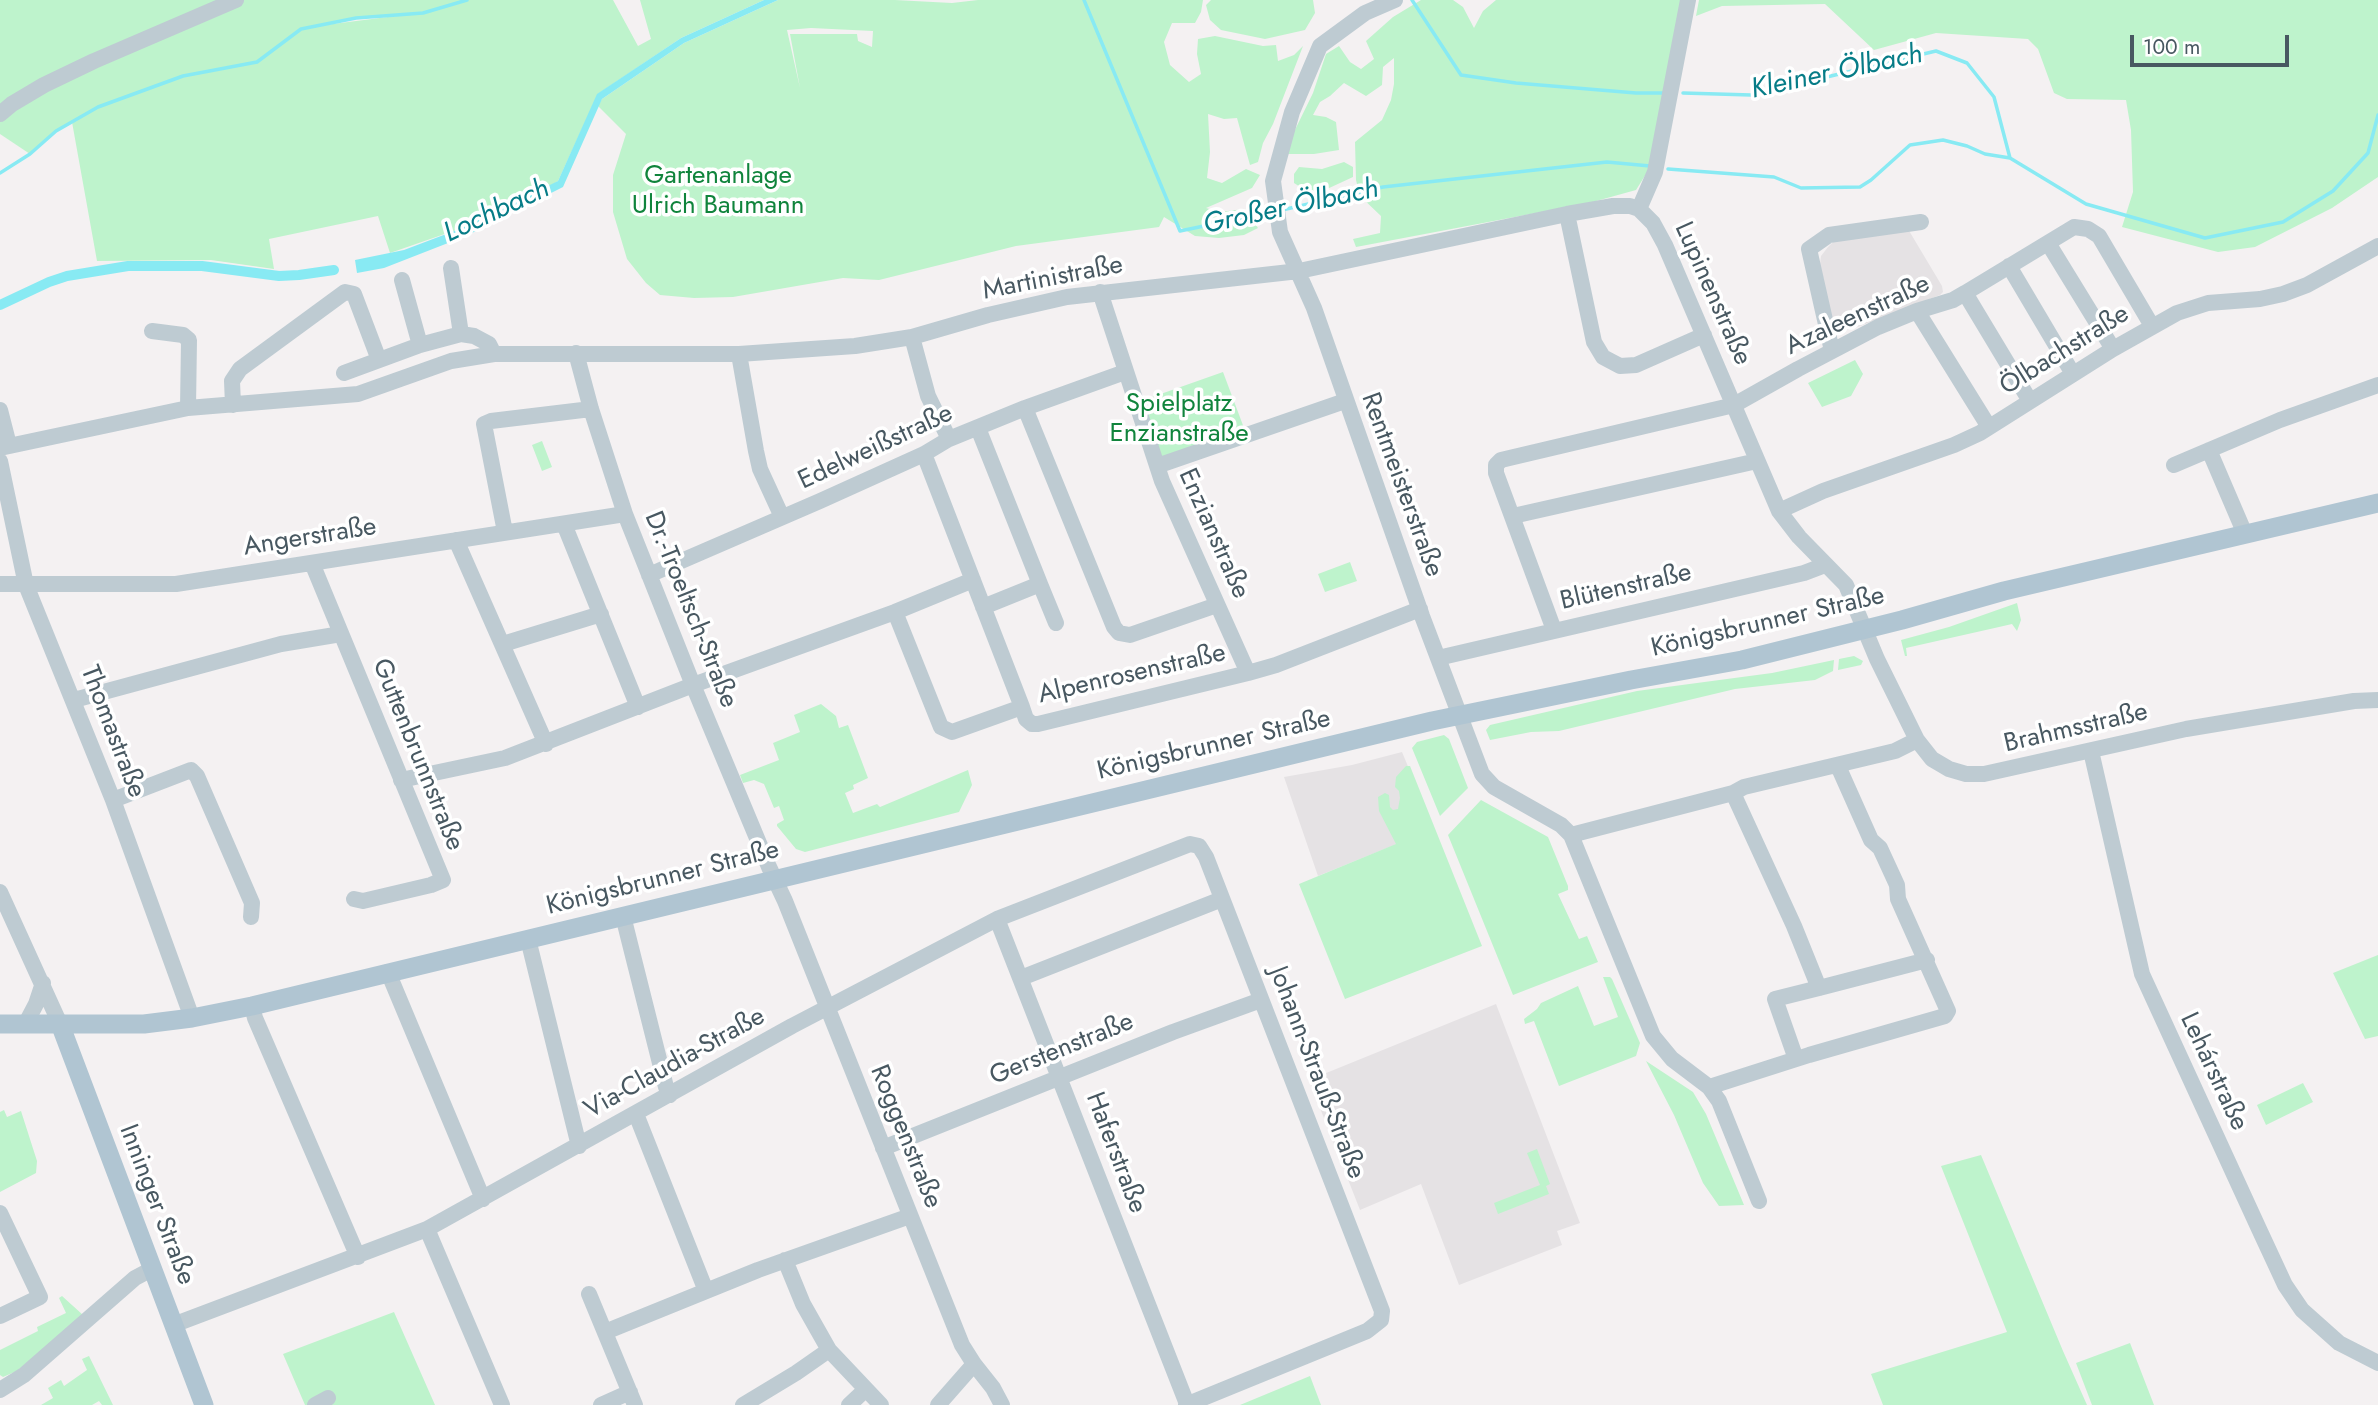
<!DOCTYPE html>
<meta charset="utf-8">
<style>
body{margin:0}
#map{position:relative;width:2378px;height:1405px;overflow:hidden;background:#f4f1f2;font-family:Jost,sans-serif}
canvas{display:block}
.scale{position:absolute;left:2130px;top:35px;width:159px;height:32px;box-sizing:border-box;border:4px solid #485861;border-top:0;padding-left:9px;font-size:21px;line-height:24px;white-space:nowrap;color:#485861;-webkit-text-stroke:5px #fff;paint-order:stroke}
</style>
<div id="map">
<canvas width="2378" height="1405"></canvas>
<div class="scale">100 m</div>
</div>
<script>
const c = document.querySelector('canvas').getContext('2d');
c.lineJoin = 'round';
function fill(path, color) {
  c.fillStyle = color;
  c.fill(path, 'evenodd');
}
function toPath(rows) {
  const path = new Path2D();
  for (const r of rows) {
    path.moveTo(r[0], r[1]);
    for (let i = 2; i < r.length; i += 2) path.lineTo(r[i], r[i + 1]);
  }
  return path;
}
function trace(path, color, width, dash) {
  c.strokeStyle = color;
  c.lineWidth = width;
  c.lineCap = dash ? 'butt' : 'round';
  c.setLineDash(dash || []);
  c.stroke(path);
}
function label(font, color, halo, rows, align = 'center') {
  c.font = font + ' Jost,sans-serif';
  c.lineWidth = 7;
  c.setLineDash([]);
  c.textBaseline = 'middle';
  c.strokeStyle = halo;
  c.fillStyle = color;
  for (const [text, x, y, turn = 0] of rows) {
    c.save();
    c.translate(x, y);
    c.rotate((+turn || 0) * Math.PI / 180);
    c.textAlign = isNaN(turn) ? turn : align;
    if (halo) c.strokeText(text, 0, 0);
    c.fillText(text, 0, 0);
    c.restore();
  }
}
const education = toPath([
 [1908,229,1942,286,1943,292,1940,295,1850,330,1834,328,1820,264,1821,256,1828,247,1834,241],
 [1402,752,1434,829,1318,876,1284,777,1352,765],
 [1496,1004,1580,1223,1557,1231,1562,1245,1459,1285,1421,1184,1360,1210,1309,1080]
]);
const green = toPath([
 [0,0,613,0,638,46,651,39,640,0,764,0,681,38,598,94,558,181,546,189,515,200,462,228,390,253,378,216,269,239,274,269,211,260,97,261,72,122,56,131,30,154,0,134],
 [404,15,403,15,317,26,356,18],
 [778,0,895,0,952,3,978,0,1203,0,1201,12,1195,23,1172,23,1164,42,1170,65,1189,82,1201,74,1197,54,1198,39,1215,36,1263,46,1276,45,1278,61,1294,55,1303,46,1273,124,1263,143,1258,162,1250,165,1237,118,1224,119,1208,114,1210,152,1207,178,1222,183,1246,169,1260,175,1252,188,1206,208,1220,212,1244,209,1258,228,1244,235,1219,238,1195,236,1164,217,1159,227,1016,246,879,280,843,278,733,297,694,298,660,295,646,283,627,259,613,212,613,175,626,134,598,106,602,99,684,43],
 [811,28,873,31,872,47,858,41,857,34,790,34,800,88,787,30],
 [1211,0,1313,0,1315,13,1305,30,1265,39,1221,30,1210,20,1206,5],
 [1421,0,1453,0,1463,7,1474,28,1483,11,1496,0,1685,0,1653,163,1636,190,1589,203,1356,247,1353,239,1380,233,1381,216,1360,196,1356,180,1355,142,1382,120,1391,100,1394,84,1394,58,1383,67,1382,85,1366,96,1344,83,1330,96,1320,102,1313,115,1326,117,1336,122,1339,150,1314,154,1288,154,1292,136,1313,93,1326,54,1339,46,1350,62,1361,69,1374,59,1366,41,1393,17],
 [1699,0,2378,0,2378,177,2332,208,2255,247,2218,252,2122,227,2133,192,2131,130,2126,100,2067,99,2054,93,2038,49,2028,39,1936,33,1874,50,1825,4,1722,6,1696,16],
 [1344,162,1353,167,1353,177,1327,189,1313,192,1305,190,1294,183,1294,174,1299,167,1322,169],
 [1855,360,1863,374,1851,396,1822,407,1808,383],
 [1223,372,1244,428,1162,457,1138,402],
 [542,441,552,467,542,471,532,445],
 [1350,562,1357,581,1325,592,1318,574],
 [2017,603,2021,620,2017,631,2012,624,1999,627,1906,648,1907,656,1905,656,1901,640,1949,627],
 [1854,656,1863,661,1861,665,1838,670,1839,659],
 [1834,660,1833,671,1815,680,1735,689,1559,731,1531,732,1490,740,1486,730,1490,725,1637,691,1772,673],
 [821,704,836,716,839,728,848,725,868,778,853,785,854,789,845,793,853,813,877,804,880,807,968,770,972,785,959,812,805,852,796,849,777,826,777,824,784,820,779,806,774,808,764,784,754,780,743,783,740,775,779,760,773,743,800,732,794,715],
 [1444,735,1449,739,1468,788,1440,816,1412,748,1417,742],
 [1406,766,1410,766,1482,946,1345,999,1299,884,1396,844,1379,811,1378,797,1385,793,1389,795,1390,807,1393,810,1398,809,1400,798,1399,791,1395,787,1396,777],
 [1481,800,1548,837,1568,886,1568,890,1558,894,1579,939,1587,936,1598,962,1513,995,1448,835],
 [2378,955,2378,1036,2365,1039,2333,973],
 [1603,977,1610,977,1612,979,1640,1043,1636,1056,1559,1086,1534,1021,1525,1024,1524,1019,1537,1009,1541,1003,1578,986,1594,1026,1618,1017],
 [1646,1061,1693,1092,1706,1114,1744,1205,1719,1206,1703,1183,1674,1115],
 [2303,1083,2313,1102,2266,1125,2257,1105],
 [4,1110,7,1117,21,1111,37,1161,36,1173,0,1192,0,1112],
 [1537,1149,1550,1184,1546,1186,1549,1194,1498,1214,1494,1203,1540,1185,1527,1153],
 [1981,1155,2063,1351,2087,1405,1883,1405,1871,1374,2007,1332,1941,1166],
 [62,1296,83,1315,17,1371,3,1377,0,1375,0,1350,38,1331,37,1327,66,1313,59,1298],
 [394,1312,435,1405,305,1405,283,1354],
 [2130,1343,2154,1405,2092,1405,2076,1363],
 [89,1356,113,1405,102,1405,99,1401,92,1405,41,1405,53,1398,48,1388,61,1380,64,1386,87,1370,82,1359],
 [1310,1376,1321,1405,1240,1405]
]);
const water = toPath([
 [764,0,778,0,684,43,602,99,563,187,466,236,384,268,357,273,355,260,404,250,462,228,558,181,597,94,681,38]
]);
const stream = toPath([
 [1084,0,1180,231,1271,212],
 [1412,0,1461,75,1516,83,1636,93,1664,93],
 [1683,93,1751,95,1936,51,1967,63,1994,97,2010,158],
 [1668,169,1774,177,1801,188,1860,187,1871,180,1910,145,1943,140,1967,146,1985,154,2010,158,2086,204,2205,238,2283,222,2333,191,2368,153,2378,115],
 [0,173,30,154,56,131,98,107,183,76,257,62,301,29,356,18,423,13,467,0],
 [1282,210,1383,187,1607,162,1650,166]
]);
const canal = toPath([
 [0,305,49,282,67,276,128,266,202,266,279,276,299,275,334,270]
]);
const minor = toPath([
 [1395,0,1365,13,1320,46,1292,112,1273,181,1280,232,1314,308,1422,616,1482,774,1494,787,1561,825,1571,835,1653,1036,1672,1059,1709,1087,1719,1101,1759,1201],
 [0,114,12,104,44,85,94,61,236,0],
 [1639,209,1655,172,1688,0],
 [1567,214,1594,342,1603,357,1620,366,1636,365,1704,335],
 [2048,243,2113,349],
 [2009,266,2073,374],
 [451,268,461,334],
 [402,280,420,345],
 [1100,292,1162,481,1248,673],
 [1965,293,2074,227,2088,229,2099,236,2152,326],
 [1917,311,1989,427],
 [152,331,183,335,189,340,188,408],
 [912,337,928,396,949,439],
 [1832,351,1809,249,1829,235,1921,222],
 [576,353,591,409,625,514,693,685,769,867,785,901,962,1345,974,1364,993,1388,1002,1405],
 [739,354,756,451,760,469,782,517],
 [344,373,420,345,461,334,474,336,489,344,494,354],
 [233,405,232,381,240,369,345,292,354,294,379,360],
 [1025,408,1114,627,1119,633,1130,635,1217,605],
 [0,410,9,445],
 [978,428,1040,584,983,607],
 [0,448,188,408,358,394,451,361,494,354,739,354,855,346,912,337,988,315,1067,297,1299,271,1567,214,1613,206,1630,206,1639,209,1653,223,1665,245,1779,511,1799,537,1846,585,1877,659,1917,740,1932,759,1949,769,1966,774,1984,774,2186,729,2354,701,2378,700],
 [2209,450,2245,534],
 [924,454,1022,707],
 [0,461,26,585,113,800,192,1018],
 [2174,465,2280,420,2378,385],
 [1157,466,1345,401],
 [1779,511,1823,491,1954,445,1980,433,2113,349,2177,313,2208,303,2260,299,2283,294,2307,285,2378,246],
 [1513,516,1757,461],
 [564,524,638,707],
 [505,532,484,424,491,421,591,409],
 [456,540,546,744],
 [312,563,443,880,431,885,363,901,354,899],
 [649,575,820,501,924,454,949,439,1025,408,1125,372],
 [0,584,176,584,625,514],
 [1040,584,1056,623],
 [895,612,941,727,952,732,1022,707,1026,719,1032,724,1038,724,1248,673,1276,665,1420,609],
 [1554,630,1496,473,1496,465,1501,460,1734,405,1798,369,1878,327,1917,311,1953,300,1965,293,2030,401],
 [503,644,601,614],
 [1438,658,1804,573,1825,565],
 [74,700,281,644,341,634],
 [2091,751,2142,974,2259,1229,2285,1285,2302,1310,2339,1343,2378,1363],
 [401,780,505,758,693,685,895,612,973,580],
 [1733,793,1794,926,1819,988,1775,999,1796,1059],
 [113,800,191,770,197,776,252,903,251,917],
 [1571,835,1733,793,1744,787,1895,751,1917,740],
 [0,892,60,1024],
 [623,916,666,1087,670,1095],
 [997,919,1187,1404],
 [528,939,579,1146],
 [388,972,483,1199],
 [1021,978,1222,899],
 [1819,988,1927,960],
 [252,1006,255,1018,358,1257],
 [26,1023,36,1004,43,983],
 [1709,1087,1809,1055,1945,1016,1948,1011,1898,899,1897,885,1880,848,1871,840,1838,766],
 [636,1114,706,1291],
 [883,1148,1173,1032,1261,1000],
 [0,1213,40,1297,0,1316],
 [427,1229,502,1405],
 [785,1260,803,1304,829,1350,881,1405],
 [589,1294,635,1405],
 [173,1325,427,1229,792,1026,997,919,1190,844,1199,846,1206,857,1382,1311,1381,1320,1367,1331,1186,1405],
 [605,1332,758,1270,910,1216],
 [0,1390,24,1375,135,1278,152,1269],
 [315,1405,328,1398],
 [601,1405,630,1392],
 [743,1405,796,1373,829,1350],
 [849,1405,865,1390],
 [938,1405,974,1364]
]);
const major = toPath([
 [0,1024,144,1024,192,1018,252,1006,1432,721,1631,680,1742,660,1902,620,2004,591,2378,503],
 [60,1024,204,1405]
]);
const parkNames = [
 ["Gartenanlage",718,177],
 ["Ulrich Baumann",718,207],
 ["Spielplatz",1179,405],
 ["Enzianstraße",1179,435]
];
const streetNames = [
 ["Martinistraße",1053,279,-11],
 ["Lupinenstraße",1712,294,66],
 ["Azaleenstraße",1858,316,-25],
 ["Ölbachstraße",2065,351,-32],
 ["Edelweißstraße",876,448,-25],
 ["Rentmeisterstraße",1401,485,70],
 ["Enzianstraße",1213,534,66],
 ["Angerstraße",310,538,-9],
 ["Blütenstraße",1626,588,-13],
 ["Dr.-Troeltsch-Straße",690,610,68],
 ["Königsbrunner Straße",1768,623,-13],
 ["Alpenrosenstraße",1132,675,-13],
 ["Brahmsstraße",2076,729,-13],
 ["Thomastraße",112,732,69],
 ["Königsbrunner Straße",1214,746,-13],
 ["Guttenbrunnstraße",417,755,68],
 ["Königsbrunner Straße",663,879,-14],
 ["Gerstenstraße",1062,1050,-22],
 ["Via-Claudia-Straße",675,1064,-29],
 ["Lehárstraße",2213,1072,65],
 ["Johann-Strauß-Straße",1316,1073,69],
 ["Roggenstraße",905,1137,68],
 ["Haferstraße",1115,1153,69],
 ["Inninger Straße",156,1205,69]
];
const waterNames = [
 ["Kleiner Ölbach",1837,73,-12],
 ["Großer Ölbach",1291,208,-12],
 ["Lochbach",497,212,-25]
];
fill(education, '#e5e2e4');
fill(green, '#bef3cc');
fill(water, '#88eaf3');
trace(stream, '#88eaf3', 3.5);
trace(canal, '#88eaf3', 10);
trace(minor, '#becbd2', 16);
trace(major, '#b0c5d2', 19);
label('26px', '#10843c', '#fff', parkNames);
label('26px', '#485861', '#fff', streetNames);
label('italic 28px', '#067c87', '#fff', waterNames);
</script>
